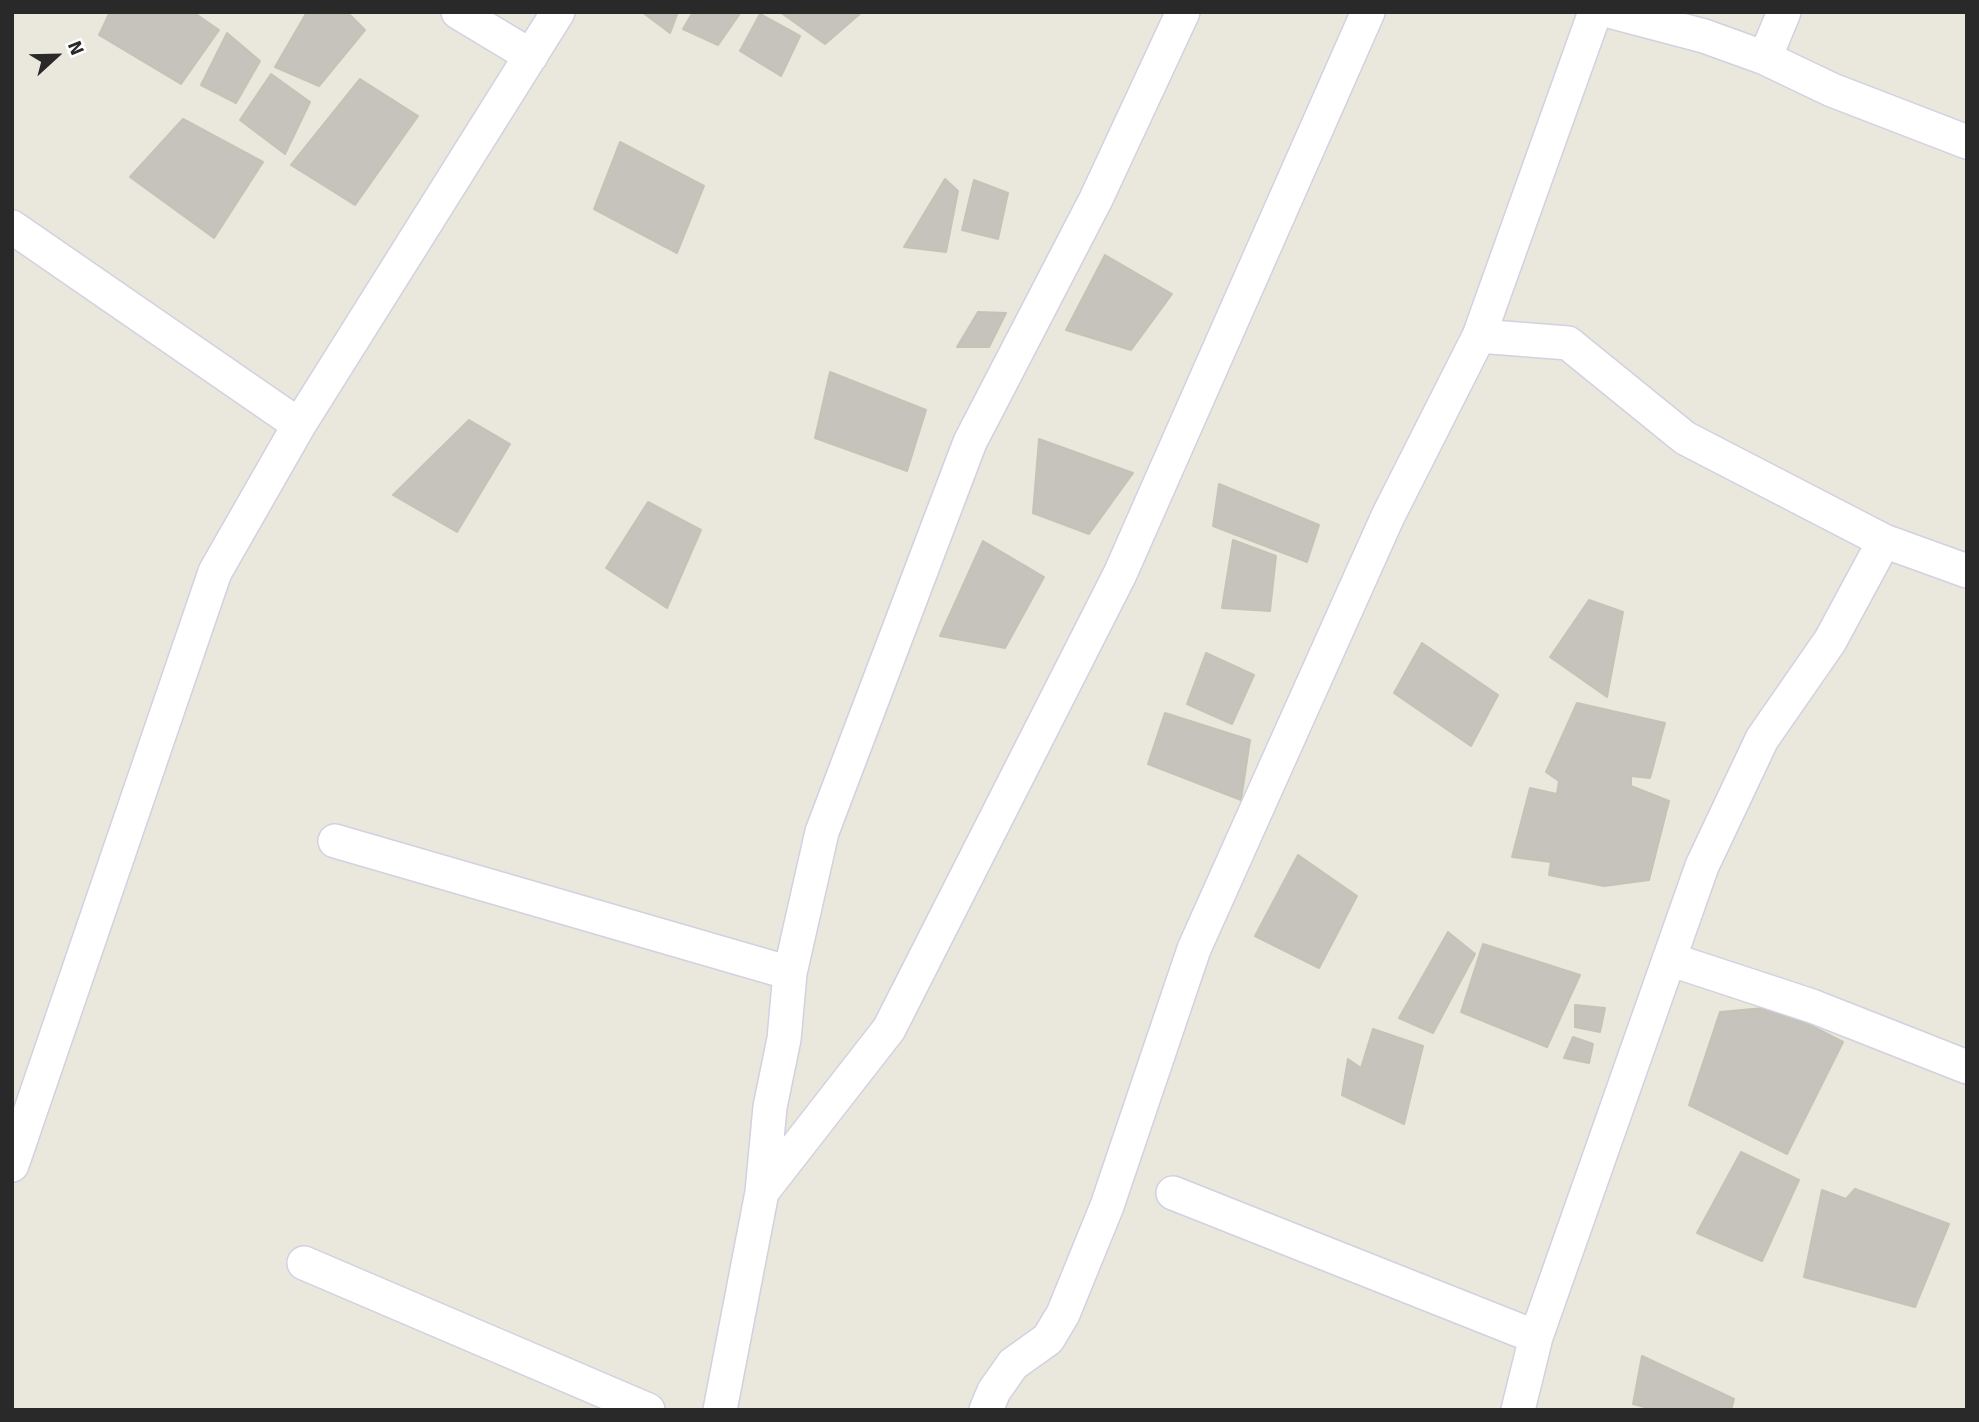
<!DOCTYPE html>
<style>
body{margin:0}
#map{position:relative;width:1979px;height:1422px;overflow:hidden;background:#eae7dc;font-family:Signika,sans-serif}
canvas{display:block}
.frame{position:absolute;inset:0;border:14px solid #292929;pointer-events:none}
.north{position:absolute;left:21px;top:21px;width:70px;height:70px;-webkit-text-stroke:5px #fff;paint-order:stroke;rotate:68deg;font-size:19px;font-weight:700;line-height:28px;text-align:center;color:#292929}
.north::after{content:'';display:block;margin:auto;width:24px;height:32px;background:#292929;clip-path:polygon(50% 0,100% 100%,50% 72%,0 100%)}
</style>
<div id="map">
<canvas width="1979" height="1422"></canvas>
<div class="frame"></div>
<div class="north">N</div>
</div>
<script>
const c = document.querySelector('canvas').getContext('2d');
c.lineJoin = 'round';
function fill(path, color) {
  c.fillStyle = color;
  c.fill(path, 'evenodd');
}
function toPath(rows) {
  const path = new Path2D();
  for (const r of rows) {
    path.moveTo(r[0], r[1]);
    for (let i = 2; i < r.length; i += 2) path.lineTo(r[i], r[i + 1]);
  }
  return path;
}
function trace(path, color, width, dash) {
  c.strokeStyle = color;
  c.lineWidth = width;
  c.lineCap = dash ? 'butt' : 'round';
  c.setLineDash(dash || []);
  c.stroke(path);
}
const building = toPath([
 [110,12,193,12,219,30,181,84,99,35,110,12],
 [307,12,347,12,365,30,319,86,275,67,307,12],
 [642,12,678,12,670,33,642,12],
 [693,12,741,12,718,45,683,29,693,12],
 [780,12,862,12,825,44,780,12],
 [760,14,800,36,781,76,740,51,760,14],
 [227,33,260,61,236,103,201,85,227,33],
 [271,74,310,102,285,154,240,120,271,74],
 [360,79,418,116,355,205,291,165,360,79],
 [183,119,263,162,214,238,130,177,183,119],
 [620,142,704,186,677,253,594,209,620,142],
 [945,179,958,191,946,252,904,247,945,179],
 [974,180,1008,193,998,239,962,230,974,180],
 [1105,255,1172,294,1131,350,1066,330,1105,255],
 [978,312,1006,313,989,347,957,347,978,312],
 [830,372,926,410,907,471,815,438,830,372],
 [469,420,510,444,457,532,393,495,469,420],
 [1039,439,1133,473,1089,534,1033,513,1039,439],
 [1219,484,1319,525,1307,562,1213,526,1219,484],
 [648,502,701,530,667,608,606,568,648,502],
 [1233,540,1276,556,1270,611,1222,608,1233,540],
 [983,541,1044,577,1005,648,940,636,983,541],
 [1589,600,1623,612,1607,697,1550,657,1589,600],
 [1422,643,1498,695,1471,746,1394,693,1422,643],
 [1206,653,1254,675,1232,724,1187,704,1206,653],
 [1577,703,1665,723,1650,778,1631,776,1631,786,1669,801,1649,880,1604,886,1549,875,1551,862,1512,857,1530,788,1557,794,1559,781,1546,772,1577,703],
 [1165,713,1250,740,1241,800,1148,764,1165,713],
 [1298,855,1357,896,1319,968,1255,936,1298,855],
 [1448,932,1475,954,1433,1033,1399,1018,1448,932],
 [1483,944,1580,975,1547,1047,1461,1012,1483,944],
 [1575,1005,1605,1008,1600,1032,1575,1027,1575,1005],
 [1775,1007,1843,1042,1787,1154,1689,1105,1720,1012,1775,1007],
 [1373,1029,1423,1046,1404,1124,1342,1095,1348,1059,1361,1068,1373,1029],
 [1573,1037,1593,1044,1589,1063,1564,1058,1573,1037],
 [1741,1152,1799,1180,1762,1261,1697,1233,1741,1152],
 [1855,1189,1949,1224,1915,1307,1804,1277,1822,1190,1846,1199,1855,1189],
 [1642,1356,1734,1399,1731,1410,1656,1410,1633,1404,1642,1356]
]);
const minor = toPath([
 [458,12,531,56],
 [1613,12,1704,36,1765,58,1832,90,1967,142],
 [1765,58,1784,12],
 [12,227,299,425],
 [1479,336,1595,12],
 [335,841,790,973],
 [1669,959,1812,1006,1967,1067],
 [12,1165,215,572,299,425,558,12],
 [762,1192,889,1029,1120,574,1368,12],
 [1173,1193,1536,1337],
 [304,1263,648,1410],
 [720,1410,762,1192,770,1107,784,1039,790,973,822,832,970,442,1096,199,1183,12],
 [986,1410,994,1391,1013,1364,1048,1339,1063,1314,1107,1206,1194,949,1388,516,1479,336,1568,343,1685,438,1884,541],
 [1518,1410,1536,1337,1702,866,1762,739,1830,641,1884,541,1967,571]
]);
fill(building, '#c5c3bb');
trace(building, '#c5c3b6', 2);
trace(minor, '#d2d1e0', 36);
trace(minor, '#fff', 33);
</script>
